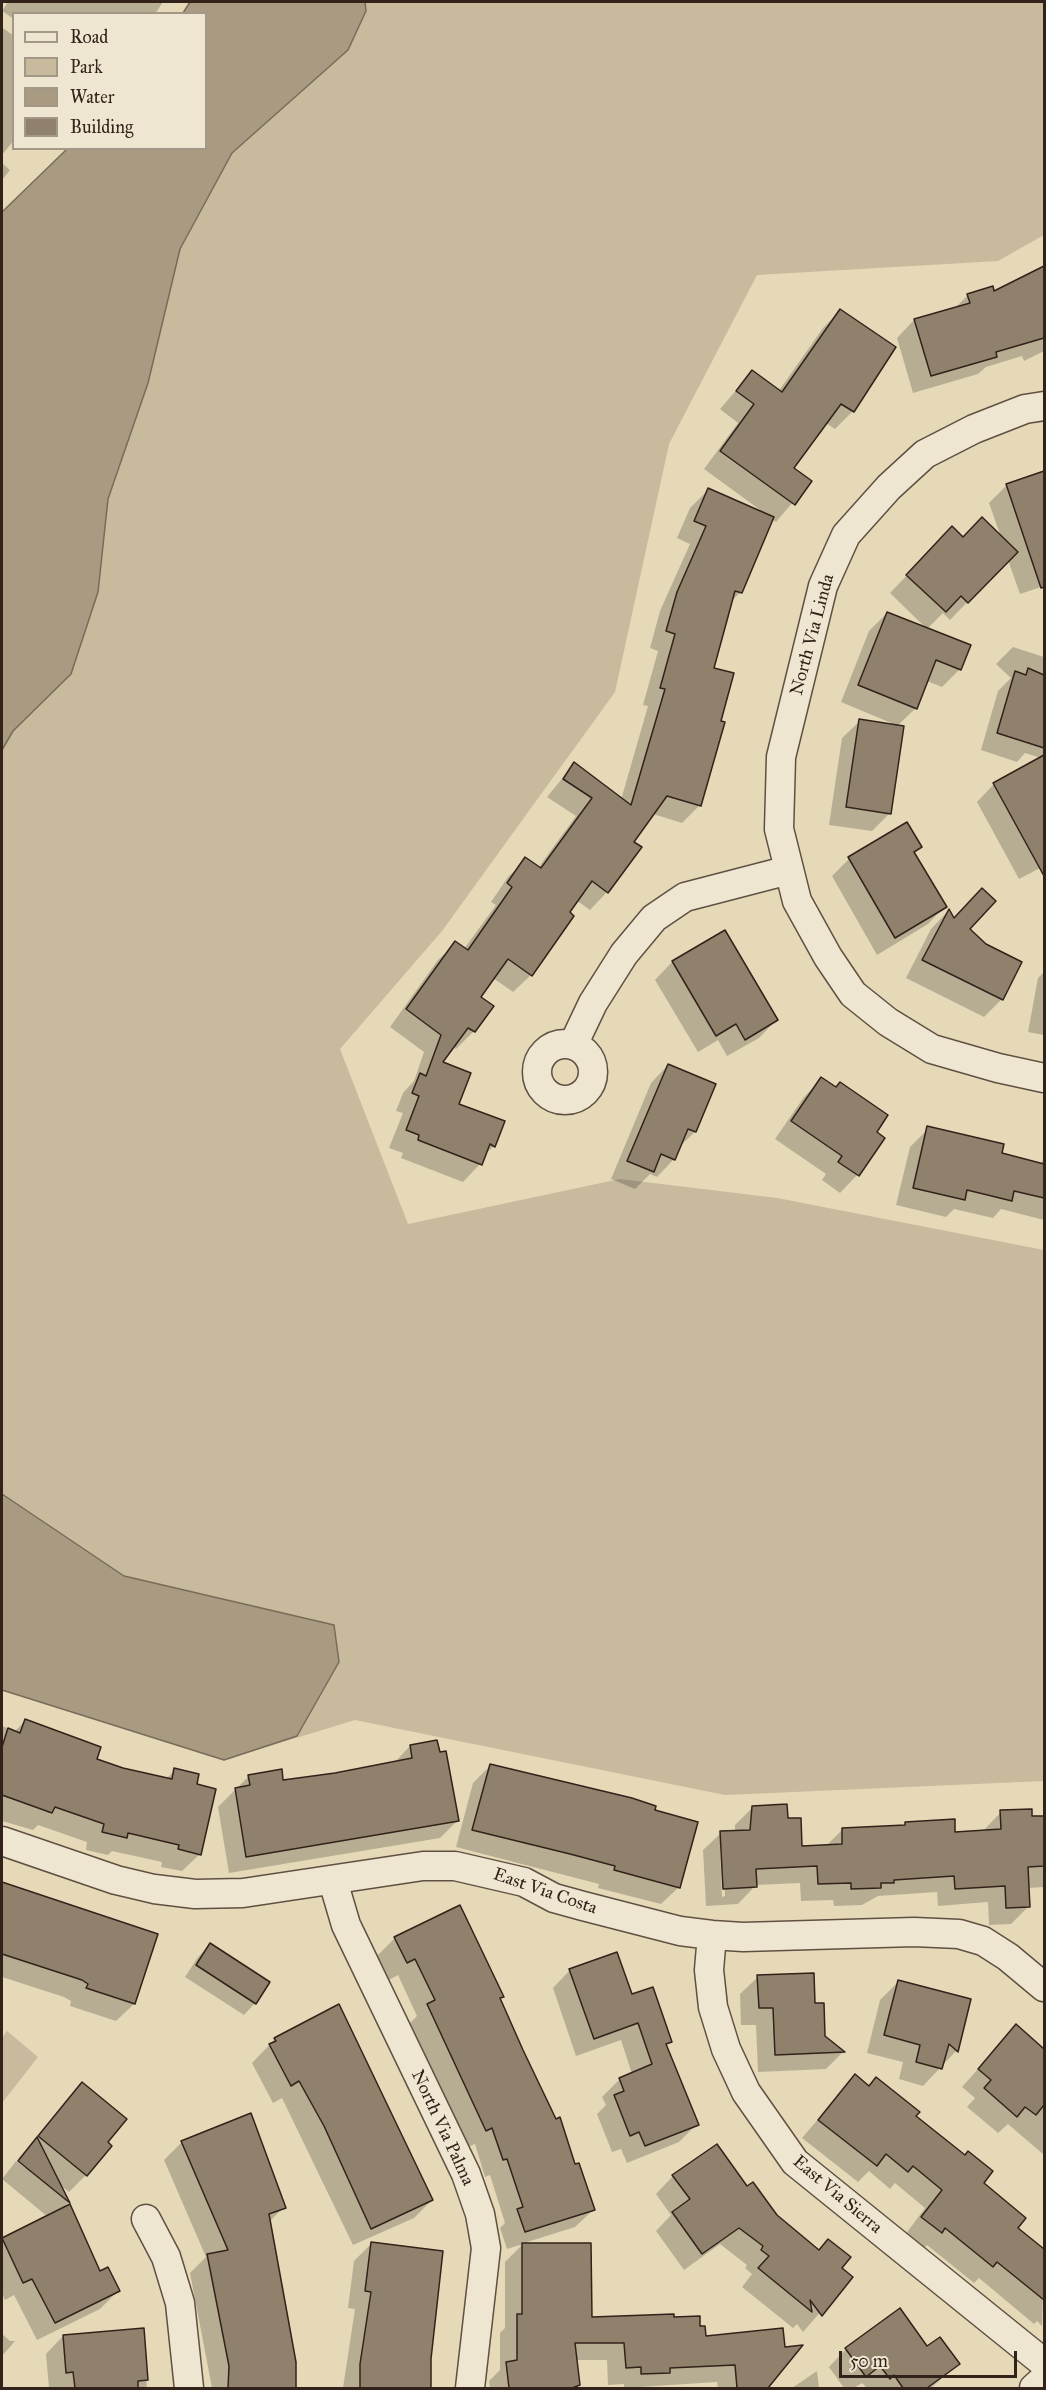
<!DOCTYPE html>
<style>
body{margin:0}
#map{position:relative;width:1046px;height:2390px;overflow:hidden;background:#e5d9b8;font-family:"IM FELL Great Primer",serif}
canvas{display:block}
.frame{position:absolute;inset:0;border:3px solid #33221a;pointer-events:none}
.legend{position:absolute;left:12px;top:12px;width:195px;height:138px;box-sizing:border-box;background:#eee6d1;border:2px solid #a39888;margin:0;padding:8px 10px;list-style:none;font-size:18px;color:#33221a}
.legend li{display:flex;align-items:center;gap:12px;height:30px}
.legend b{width:30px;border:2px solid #a39888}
.scale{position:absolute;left:839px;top:2351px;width:178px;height:27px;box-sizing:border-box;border:3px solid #33221a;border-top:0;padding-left:8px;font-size:18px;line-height:21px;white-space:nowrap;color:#33221a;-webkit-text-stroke:4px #eee6d1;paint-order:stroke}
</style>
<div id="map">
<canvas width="1046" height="2390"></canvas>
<div class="frame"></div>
<ul class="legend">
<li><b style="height:8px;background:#eee6d1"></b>Road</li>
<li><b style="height:16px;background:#c7ba9d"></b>Park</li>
<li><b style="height:16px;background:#a89b82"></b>Water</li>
<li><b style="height:16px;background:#90816c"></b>Building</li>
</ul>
<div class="scale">50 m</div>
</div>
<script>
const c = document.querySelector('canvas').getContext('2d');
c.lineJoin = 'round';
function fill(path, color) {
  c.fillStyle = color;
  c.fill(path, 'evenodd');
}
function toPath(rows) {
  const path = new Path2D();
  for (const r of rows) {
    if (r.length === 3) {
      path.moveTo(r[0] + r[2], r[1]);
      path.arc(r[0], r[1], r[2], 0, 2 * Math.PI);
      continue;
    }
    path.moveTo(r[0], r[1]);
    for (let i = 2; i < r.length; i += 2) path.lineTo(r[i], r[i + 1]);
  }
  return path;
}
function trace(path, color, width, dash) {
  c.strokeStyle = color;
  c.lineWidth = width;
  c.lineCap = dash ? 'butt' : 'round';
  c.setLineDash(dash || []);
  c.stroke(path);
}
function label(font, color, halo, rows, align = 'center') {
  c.font = font + ' "IM FELL Great Primer",serif';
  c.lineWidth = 4.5;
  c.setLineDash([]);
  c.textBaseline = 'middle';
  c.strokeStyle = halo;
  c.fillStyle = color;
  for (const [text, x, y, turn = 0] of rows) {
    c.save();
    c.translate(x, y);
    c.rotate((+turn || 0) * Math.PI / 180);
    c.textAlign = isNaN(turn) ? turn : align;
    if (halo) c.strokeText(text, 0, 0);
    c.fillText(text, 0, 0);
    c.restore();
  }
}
const green = toPath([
 [365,2,1044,2,1044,235,998,261,757,275,669,444,615,692,442,931,340,1049,408,1224,620,1179,777,1198,1044,1250,1044,1781,725,1795,355,1720,224,1760,2,1690,2,750,98,592,108,499,148,383,180,249,232,153,348,50,366,12],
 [7,2031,38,2057,2,2103,2,2038]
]);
const water = toPath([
 [190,2,365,2,366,11,348,50,232,153,180,249,148,383,108,499,98,592,71,674,13,731,2,750,2,212,67,149,206,148,206,14,183,13,190,2],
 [2,1494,124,1576,334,1625,339,1662,297,1736,224,1760,2,1690,2,1494]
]);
const shadow = toPath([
 [8,2,163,2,155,14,14,14,14,19,2,11],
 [3,28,14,36,14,140,2,155],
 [2,163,10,170,2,180],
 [1044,268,1044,351,1024,361,1022,356,986,367,978,374,913,393,897,338,914,320,954,309,968,295,993,293],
 [840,311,853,411,835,429,826,423,792,468,810,482,776,522,771,518,740,593,730,602,712,669,700,805,682,823,653,814,632,842,639,848,607,892,590,910,576,900,531,975,513,992,493,978,479,997,492,1007,474,1031,456,1049,453,1046,441,1063,457,1105,494,1146,483,1156,480,1164,463,1182,401,1158,403,1153,389,1148,403,1113,396,1111,403,1093,414,1081,424,1052,390,1027,438,960,456,943,464,949,496,905,491,902,508,877,526,859,538,868,576,816,547,797,574,764,621,800,648,706,643,705,658,651,650,648,660,611,690,544,677,538,690,508,708,490,763,512,704,469,738,423,720,409,752,372,778,392,823,328],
 [1044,473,1044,586,1020,594,1008,560,950,620,943,613,927,629,890,593,935,546,962,538,1001,537,989,503,1007,485],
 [887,613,960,669,942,687,927,681,916,708,897,726,890,813,872,831,829,825,842,738,860,721,896,725,841,702,869,631],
 [1013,647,1044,657,1044,759,1025,753,1017,762,981,750,998,691,1011,678,996,664],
 [1042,759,1044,764,1044,866,1019,879,977,802,994,784],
 [920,847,913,854,945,906,928,924,877,955,832,876,849,859],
 [948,911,953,919,968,929,1002,999,984,1017,906,978,931,929],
 [725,932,776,1020,759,1038,727,1056,718,1040,698,1052,655,980,672,962],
 [1044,972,1044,1035,1028,1032,1038,978],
 [668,1065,714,1085,695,1132,679,1147,674,1159,657,1177,650,1174,635,1189,611,1179,651,1083],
 [822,1079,883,1138,857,1175,840,1193,822,1180,826,1174,775,1139,804,1097],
 [927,1130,1000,1154,1040,1164,1044,1159,1044,1220,1001,1209,993,1218,954,1209,946,1217,896,1205,910,1147],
 [25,1721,95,1760,122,1769,166,1779,175,1770,195,1785,200,1854,182,1871,161,1867,162,1862,112,1851,108,1855,86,1850,87,1842,38,1825,33,1830,2,1821,2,1726,15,1731],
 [410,1746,458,1820,440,1838,229,1873,218,1807,249,1776,282,1781,394,1763],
 [491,1765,654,1811,679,1887,661,1904,598,1888,599,1884,456,1847,473,1783],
 [753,1807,786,1820,801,1847,826,1846,842,1830,902,1827,906,1823,954,1833,983,1831,1001,1812,1031,1818,1044,1817,1044,1887,1027,1888,1028,1907,1011,1924,989,1925,988,1902,938,1906,937,1892,878,1896,862,1905,834,1906,833,1900,801,1901,800,1883,756,1885,738,1904,706,1906,703,1850,721,1833,735,1832,735,1825],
 [720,1847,723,1847,725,1896,722,1897],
 [2,1883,156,1935,134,2004,116,2021,70,2006,71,2001,64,1997,2,1977],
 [395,1938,502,1996,499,1999,593,2210,575,2227,524,2243,590,2319,672,2319,699,2328,704,2338,783,2349,799,2347,766,2388,718,2388,717,2382,624,2388,624,2384,608,2385,607,2360,576,2360,578,2388,490,2388,489,2381,500,2370,500,2333,505,2328,505,2262,523,2244,507,2249,500,2228,505,2223,490,2175,485,2177,475,2144,468,2147,410,2023,417,2016,398,1975,389,1980,377,1956],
 [210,1945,268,1983,255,2003,244,2015,185,1977,198,1957],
 [570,1970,631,1996,670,2042,665,2046,697,2124,679,2142,627,2163,621,2149,612,2152,597,2114,606,2105,602,2097,620,2079,632,2074,621,2040,576,2056,553,1988],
 [758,1977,814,2005,824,2037,843,2052,826,2069,758,2072,756,2025,741,2025,740,1994],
 [898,1982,969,2000,956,2051,923,2086,899,2079,903,2062,867,2053,880,2000],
 [1016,2026,1044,2049,1044,2155,1008,2124,998,2133,967,2107,975,2098,962,2087],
 [275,2039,432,2200,414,2218,353,2245,282,2098,273,2103,252,2063],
 [855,2076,915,2117,981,2183,1016,2228,1044,2251,1042,2326,1037,2321,1034,2324,979,2278,974,2283,927,2245,923,2249,905,2235,925,2208,895,2183,890,2189,869,2171,858,2182,802,2138],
 [82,2084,106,2142,86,2175,69,2192,59,2184,68,2203,60,2210,100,2273,118,2291,100,2309,37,2340,14,2295,5,2300,2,2293,2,2240,48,2217,2,2179,16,2161,25,2168,25,2165,18,2159],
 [182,2142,284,2207,269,2222,295,2362,294,2388,212,2388,190,2273,206,2257,164,2160],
 [673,2176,746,2189,818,2251,828,2241,840,2268,851,2277,803,2332,797,2324,793,2328,742,2287,752,2274,745,2268,747,2265,720,2244,684,2270,656,2231,671,2215,656,2194],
 [372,2243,429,2359,429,2388,343,2388,355,2309,348,2308,354,2261],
 [142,2330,147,2388,49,2388,46,2354,63,2336],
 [2,2334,10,2341,15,2341,2,2356],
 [927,2348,958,2364,931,2388,867,2388,862,2383,854,2388,844,2388,829,2367,846,2349],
 [817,2371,819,2388,792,2388]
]);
const building = toPath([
 [1044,266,1044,338,996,352,997,357,931,376,914,319,970,303,967,294,993,286,994,291,1044,266],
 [840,309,896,347,854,412,841,404,794,468,812,481,795,505,720,451,754,404,736,391,752,370,782,392,840,309],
 [1044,471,1044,587,1041,588,1006,484,1044,471],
 [708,488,774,517,742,593,735,591,714,668,734,673,721,721,725,722,701,806,667,796,634,842,642,847,608,893,592,881,570,912,574,916,532,976,508,959,481,997,494,1006,475,1032,468,1028,443,1062,471,1073,459,1104,505,1121,495,1147,490,1144,482,1165,418,1140,419,1135,406,1130,419,1096,412,1093,420,1073,426,1076,441,1035,406,1009,455,941,468,950,512,887,507,883,525,857,541,868,592,798,563,779,574,762,631,805,665,689,660,688,675,634,666,631,677,592,706,526,694,521,708,488],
 [982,517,1018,552,968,603,961,596,946,612,906,575,952,526,963,537,982,517],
 [887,612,971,645,961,670,936,660,917,709,858,685,887,612],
 [1028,668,1044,675,1044,748,997,733,1015,671,1026,675,1028,668],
 [859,719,904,726,891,814,846,807,859,719],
 [1044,755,1044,876,993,783,1044,755],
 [907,822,922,847,914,852,947,907,895,938,848,857,907,822],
 [982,888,996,901,970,929,986,944,1022,962,1003,1000,922,960,949,909,954,918,982,888],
 [725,930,778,1020,745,1040,736,1024,716,1036,672,961,725,930],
 [668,1064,716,1084,696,1132,688,1129,675,1160,661,1154,654,1172,627,1161,668,1064],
 [821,1077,836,1087,840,1082,888,1115,877,1132,885,1138,859,1176,838,1162,842,1156,791,1121,821,1077],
 [927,1126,1004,1144,1002,1153,1044,1164,1044,1198,1014,1191,1012,1201,967,1190,965,1200,913,1188,927,1126],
 [25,1719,101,1747,97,1759,123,1768,172,1779,174,1768,199,1774,197,1784,216,1789,201,1855,178,1849,179,1845,128,1833,127,1838,102,1832,104,1824,55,1807,52,1813,2,1795,2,1747,8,1728,20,1733,25,1719],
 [437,1740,440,1752,446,1751,459,1821,246,1857,235,1788,250,1785,248,1775,282,1769,283,1780,335,1773,412,1758,410,1745,437,1740],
 [490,1764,632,1798,656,1806,655,1810,698,1822,680,1888,614,1870,615,1866,570,1854,472,1830,490,1764],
 [787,1804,788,1818,801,1818,802,1846,842,1844,842,1828,905,1825,905,1822,955,1819,955,1832,1001,1829,1000,1810,1032,1809,1032,1816,1044,1816,1044,1866,1028,1867,1030,1907,1006,1908,1005,1886,955,1889,954,1876,894,1880,894,1883,881,1883,881,1888,851,1889,851,1883,818,1884,817,1866,756,1869,757,1887,723,1889,720,1831,750,1830,752,1806,787,1804],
 [2,1882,158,1934,135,2004,86,1988,88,1984,82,1980,2,1954,2,1882],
 [460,1905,504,1997,500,1998,523,2050,556,2119,560,2117,575,2164,579,2163,595,2210,525,2232,517,2209,523,2207,507,2159,503,2160,492,2128,486,2131,427,2004,435,2000,415,1959,407,1963,394,1937,460,1905],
 [210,1943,270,1982,256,2004,196,1965,210,1943],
 [617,1952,632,1994,653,1987,672,2042,666,2044,699,2125,645,2146,639,2132,630,2136,614,2095,624,2091,619,2078,652,2064,638,2023,594,2039,569,1969,617,1952],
 [814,1973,815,2003,824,2003,825,2036,845,2052,775,2055,773,2008,759,2008,757,1975,814,1973],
 [898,1980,971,1999,958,2052,949,2044,942,2069,916,2062,920,2045,884,2035,898,1980],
 [339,2004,433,2200,371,2229,324,2126,299,2081,291,2086,269,2044,276,2041,274,2038,339,2004],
 [1016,2024,1044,2049,1044,2105,1036,2115,1025,2107,1017,2117,984,2088,991,2080,978,2069,1016,2024],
 [855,2074,869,2086,876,2077,920,2112,916,2116,965,2155,968,2151,993,2171,984,2183,1026,2218,1018,2228,1044,2249,1044,2300,997,2262,993,2267,945,2228,942,2233,921,2217,942,2190,913,2166,908,2172,886,2154,877,2166,818,2120,855,2074],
 [82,2082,127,2119,108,2142,112,2146,87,2176,38,2136,82,2082],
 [251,2113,286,2208,269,2214,296,2362,296,2388,228,2388,229,2366,207,2254,228,2250,181,2141,251,2113],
 [37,2137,70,2203,18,2161,37,2137],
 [717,2144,747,2186,753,2182,777,2215,819,2250,828,2239,851,2257,842,2268,853,2277,822,2316,810,2300,812,2312,758,2268,769,2256,761,2250,763,2246,739,2228,702,2254,672,2212,690,2199,672,2175,717,2144],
 [70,2204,100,2271,108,2267,120,2291,55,2323,32,2279,23,2283,2,2238,70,2204],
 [371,2242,443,2251,431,2359,431,2388,360,2388,360,2364,371,2292,365,2291,371,2242],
 [522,2243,591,2243,592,2317,674,2314,674,2317,700,2316,700,2326,705,2326,706,2336,783,2328,785,2347,803,2345,768,2388,737,2388,735,2365,670,2368,670,2373,641,2374,641,2367,626,2368,624,2343,575,2343,580,2385,572,2388,509,2388,506,2362,517,2360,517,2314,522,2314,522,2243],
 [900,2308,927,2346,940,2337,960,2364,927,2388,903,2388,894,2375,890,2379,880,2366,866,2377,845,2348,900,2308],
 [144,2328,148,2380,138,2381,138,2388,75,2388,73,2372,66,2373,63,2335,144,2328]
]);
const minor = toPath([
 [1044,406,1025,409,974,429,925,454,889,487,846,535,823,586,781,757,779,829,797,901,828,957,853,994,888,1022,932,1049,998,1068,1044,1078],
 [565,1072,28],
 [573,1045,593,1003,624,954,654,918,685,897,789,870],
 [2,1841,116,1880,154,1889,195,1894,243,1893,423,1866,455,1866,524,1882,554,1898,583,1906,680,1931,712,1935,743,1937,914,1932,959,1934,983,1941,1008,1957,1044,1987],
 [333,1881,346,1925,466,2174,480,2214,486,2248,470,2388],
 [712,1935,709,1970,713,2007,726,2049,746,2092,795,2162,1044,2363],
 [146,2219,166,2257,180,2303,189,2388],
 [1034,2388,1044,2379]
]);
const streetNames = [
 ["North Via Linda",813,635,-75],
 ["East Via Costa",545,1892,19],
 ["North Via Palma",442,2128,65],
 ["East Via Sierra",837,2195,40]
];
fill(green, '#c7ba9d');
fill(water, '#a89b82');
trace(water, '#796b58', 1.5);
fill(shadow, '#0003');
fill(building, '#90816c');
trace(building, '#33221a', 1.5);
trace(minor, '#605042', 31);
trace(minor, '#eee6d1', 28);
label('18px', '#33221a', '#eee6d1', streetNames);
</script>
